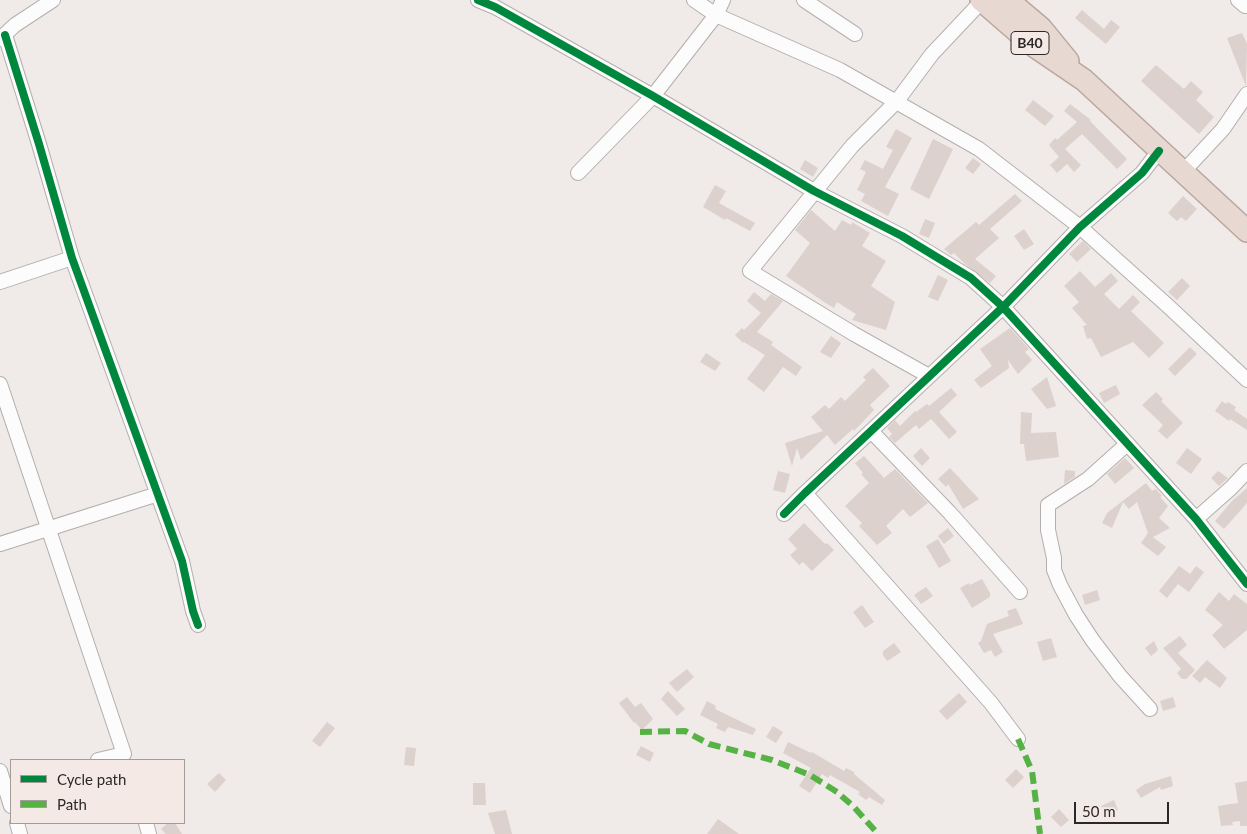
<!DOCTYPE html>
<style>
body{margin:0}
#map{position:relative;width:1247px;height:834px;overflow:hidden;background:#f0eae8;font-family:Lato,sans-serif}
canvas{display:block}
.legend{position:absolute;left:10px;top:759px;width:175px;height:65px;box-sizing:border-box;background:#f4e9e4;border:1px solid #a49c98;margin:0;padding:6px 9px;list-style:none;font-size:15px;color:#2c2827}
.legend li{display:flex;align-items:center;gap:10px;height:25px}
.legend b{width:25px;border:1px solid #a49c98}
.scale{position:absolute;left:1074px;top:802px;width:95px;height:22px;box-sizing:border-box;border:2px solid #2c2827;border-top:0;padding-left:6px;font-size:15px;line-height:18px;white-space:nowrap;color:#2c2827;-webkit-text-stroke:4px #f4e9e4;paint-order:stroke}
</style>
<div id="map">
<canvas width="1247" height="834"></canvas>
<ul class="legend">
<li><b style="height:6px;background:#00873e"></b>Cycle path</li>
<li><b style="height:6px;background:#56b245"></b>Path</li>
</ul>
<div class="scale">50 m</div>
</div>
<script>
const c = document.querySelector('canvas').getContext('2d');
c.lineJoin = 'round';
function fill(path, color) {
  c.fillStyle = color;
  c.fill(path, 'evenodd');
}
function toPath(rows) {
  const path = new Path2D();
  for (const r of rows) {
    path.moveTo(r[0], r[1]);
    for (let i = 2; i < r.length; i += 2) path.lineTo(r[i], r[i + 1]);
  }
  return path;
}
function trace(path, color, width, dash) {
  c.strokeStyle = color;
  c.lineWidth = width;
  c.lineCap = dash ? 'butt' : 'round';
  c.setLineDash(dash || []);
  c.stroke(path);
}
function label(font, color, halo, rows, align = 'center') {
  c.font = font + ' Lato,sans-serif';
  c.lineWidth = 4;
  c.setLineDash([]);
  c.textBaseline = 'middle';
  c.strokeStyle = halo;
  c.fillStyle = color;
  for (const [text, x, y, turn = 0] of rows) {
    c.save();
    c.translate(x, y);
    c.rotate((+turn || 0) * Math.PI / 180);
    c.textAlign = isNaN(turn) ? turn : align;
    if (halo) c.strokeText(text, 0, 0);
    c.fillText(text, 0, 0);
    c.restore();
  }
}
const building = toPath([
 [1082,10,1104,29,1111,20,1120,27,1106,44,1075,18],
 [1242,33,1247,44,1246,86,1227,38],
 [1156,65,1184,89,1191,81,1203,92,1196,100,1214,117,1199,134,1141,81],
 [1033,100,1054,116,1045,126,1025,110],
 [1070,104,1091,120,1090,121,1127,159,1117,169,1082,134,1065,149,1081,165,1074,172,1067,164,1057,173,1050,165,1059,157,1049,145,1055,138,1057,140,1077,122,1064,111],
 [896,129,912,138,885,187,899,194,888,216,861,201,865,194,857,190,866,172,860,169,865,160,883,169,893,150,886,147],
 [933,139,953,149,929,199,910,189],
 [973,158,981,164,973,174,965,168],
 [805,160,818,168,813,177,800,169],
 [715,185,726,191,719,203,755,223,750,231,726,218,725,220,703,207],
 [1015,194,1022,201,990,229,999,238,975,259,996,276,990,283,965,264,954,253,951,255,944,249,976,222,979,225],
 [1183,196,1197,209,1186,221,1181,217,1177,221,1168,213],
 [811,210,835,231,842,220,851,225,852,222,870,233,862,246,886,261,871,286,895,302,886,330,852,320,856,314,837,302,834,308,824,302,786,276,810,243,795,230],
 [925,219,935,223,929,238,919,234],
 [1024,229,1034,244,1024,250,1014,236],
 [1083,241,1091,249,1077,262,1069,254],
 [1080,271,1095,287,1111,273,1118,281,1104,294,1119,309,1133,295,1140,302,1131,311,1164,343,1149,358,1133,342,1101,357,1091,338,1087,339,1083,326,1087,325,1072,308,1079,302,1064,286],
 [938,275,948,280,938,301,928,297],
 [1182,278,1190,286,1177,300,1168,292],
 [754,292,765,301,771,294,783,301,757,332,773,342,771,345,802,367,796,376,783,367,764,392,747,379,765,355,744,342,743,343,735,335,742,328,744,330,761,313,747,301],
 [1010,328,1029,349,1025,352,1032,360,1018,374,1008,360,1009,368,981,388,974,380,992,366,980,349],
 [831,336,841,343,831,358,820,352],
 [1190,347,1197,354,1175,376,1168,369],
 [706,353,721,363,715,371,700,362],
 [873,368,890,386,870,405,874,410,854,431,853,429,835,445,827,435,801,460,797,448,792,466,785,443,823,431,811,417,825,405,829,409,841,397,845,401,866,380,863,377],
 [1047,377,1056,406,1047,409,1031,389],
 [1116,385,1120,394,1104,403,1099,393],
 [951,388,957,395,939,412,957,432,949,439,931,419,919,429,916,425,895,443,889,437,892,434,887,428,895,420,900,426,915,411,916,412,927,404,929,406],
 [1156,392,1163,399,1161,401,1183,423,1167,439,1158,431,1163,425,1142,405],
 [1222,401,1226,404,1228,402,1236,407,1234,410,1247,419,1247,430,1230,419,1229,421,1215,411],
 [1021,412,1032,413,1031,433,1056,432,1059,457,1026,461,1024,444,1020,444],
 [921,448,930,458,922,466,913,456],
 [1187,448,1202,459,1191,474,1176,463],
 [864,456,884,478,895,469,928,503,910,517,903,509,886,526,892,533,877,545,859,526,862,523,845,506,869,483,861,474,863,473,855,463],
 [1125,458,1134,468,1115,484,1107,474],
 [950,468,979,499,963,509,948,484,946,487,938,479],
 [1065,470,1075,471,1075,477,1064,484],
 [778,471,790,474,785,493,773,490],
 [1218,471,1228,478,1219,486,1211,478],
 [1146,483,1152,491,1156,489,1162,496,1160,497,1168,506,1159,518,1170,528,1153,537,1166,547,1158,556,1141,543,1148,533,1137,502,1129,509,1123,502,1112,528,1102,523,1107,513],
 [1247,488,1247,503,1224,529,1215,521,1232,501],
 [804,523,825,544,827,543,834,550,812,571,803,562,799,565,790,555,797,549,788,539],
 [948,528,954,536,944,544,938,536],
 [938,539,951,561,939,568,926,546],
 [1179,566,1190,574,1196,566,1204,572,1189,592,1178,584,1167,598,1159,591],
 [982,579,990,593,990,597,972,608,960,588,969,583,970,585],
 [926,587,933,596,921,604,914,595],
 [1097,590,1100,600,1085,605,1082,595],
 [1219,592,1229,601,1234,594,1247,604,1247,630,1224,649,1212,635,1223,625,1205,610],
 [862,605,874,622,865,628,853,612],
 [1016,608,1023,624,993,634,1003,652,995,657,991,650,984,653,978,643,981,641,987,624,1009,616,1007,611],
 [1180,636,1187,645,1178,653,1195,670,1186,679,1182,679,1177,673,1181,669,1163,648],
 [1051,638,1057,657,1043,661,1037,642],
 [1154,641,1158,650,1151,656,1145,648],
 [894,643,901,652,887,661,883,655,883,651],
 [1207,660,1227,678,1220,688,1205,677,1200,683,1192,676],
 [687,669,694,677,677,692,669,683],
 [668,691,685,709,677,716,661,699],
 [959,693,967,702,947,720,939,711],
 [627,697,635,707,641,703,653,719,642,730,635,722,634,723,619,703],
 [1173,697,1176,707,1163,711,1160,701],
 [707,701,716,706,715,709,756,729,753,735,728,727,725,732,716,728,718,724,700,715],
 [327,722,335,728,320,747,312,741],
 [773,726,783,732,776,743,766,737],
 [788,742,811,753,812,752,844,771,846,768,854,772,854,774,885,800,882,805,869,797,866,800,858,794,860,792,830,775,828,778,822,774,810,793,799,786,811,768,783,753],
 [641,746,654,753,650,762,636,755],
 [406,747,416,748,414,766,404,765],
 [1016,769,1024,777,1013,788,1005,780],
 [219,773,226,780,215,792,207,784],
 [1171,776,1173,786,1161,790,1160,787,1141,798,1136,790,1145,784],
 [1247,781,1247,826,1240,826,1240,821,1232,822,1233,825,1221,826,1218,806,1238,803,1235,783],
 [473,783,485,783,486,805,473,805],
 [1114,800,1118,810,1105,815,1101,806],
 [1059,809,1069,820,1061,827,1051,817],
 [506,810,512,834,495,834,488,813],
 [718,819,739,834,707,834],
 [168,823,175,823,182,834,166,834,161,829]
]);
const minor = toPath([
 [478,0,495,7,653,96,814,191,902,236,971,278,1003,307,1196,519,1247,584],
 [694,0,716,15,840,70,979,149,1080,227,1168,306,1247,380],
 [804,0,855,34],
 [1238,0,1245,6],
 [5,35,39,144,72,258,182,561,193,611,198,625],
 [0,39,15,25,53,0],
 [1183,172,1223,129,1247,94],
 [578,173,653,96,716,15,723,0],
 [0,282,72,258],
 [929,376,854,334,750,271,852,146,897,101,932,54,982,1],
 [0,384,124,754,98,760],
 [871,431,950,513,1020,592],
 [1127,444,1088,479,1048,505,1048,530,1054,558,1054,570,1060,585,1076,615,1093,641,1120,676,1150,709],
 [805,493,991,703,1018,739],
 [784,514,805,493,1003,307,1080,227,1142,173,1159,151],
 [1196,519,1231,488,1247,471],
 [0,544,158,494],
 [0,771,11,806],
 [17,823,20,834],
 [146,823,149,834]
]);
const highway = toPath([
 [981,0,1034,46,1084,80,1247,231],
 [1008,0,1041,28,1068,61]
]);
const quiet = toPath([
 [640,732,685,731,709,744,772,760,810,775,837,792,854,807,878,834],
 [1018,739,1032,771,1040,834]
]);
const cycleway = toPath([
 [478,0,495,7,653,96,814,191,902,236,971,278,1003,307,1196,519,1247,584],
 [5,35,39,144,72,258,182,561,193,611,198,625],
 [784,514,805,493,1003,307,1080,227,1142,173,1159,151]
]);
const shields = [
 [1030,43,38]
];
const shieldNames = [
 ["B40",1030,43]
];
fill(building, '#dcd1cc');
trace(minor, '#b3afad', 16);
trace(highway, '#b9a79f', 24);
trace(minor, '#fdfcfc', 14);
trace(highway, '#e8d8d2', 21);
trace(quiet, '#56b245', 6, [12, 6]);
trace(cycleway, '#00873e', 8);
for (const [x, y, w] of shields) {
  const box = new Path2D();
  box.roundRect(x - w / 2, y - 11.5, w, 23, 4);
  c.fillStyle = '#f4e9e4';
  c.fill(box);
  trace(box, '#2c2827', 1);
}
label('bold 14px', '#2c2827', null, shieldNames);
</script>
